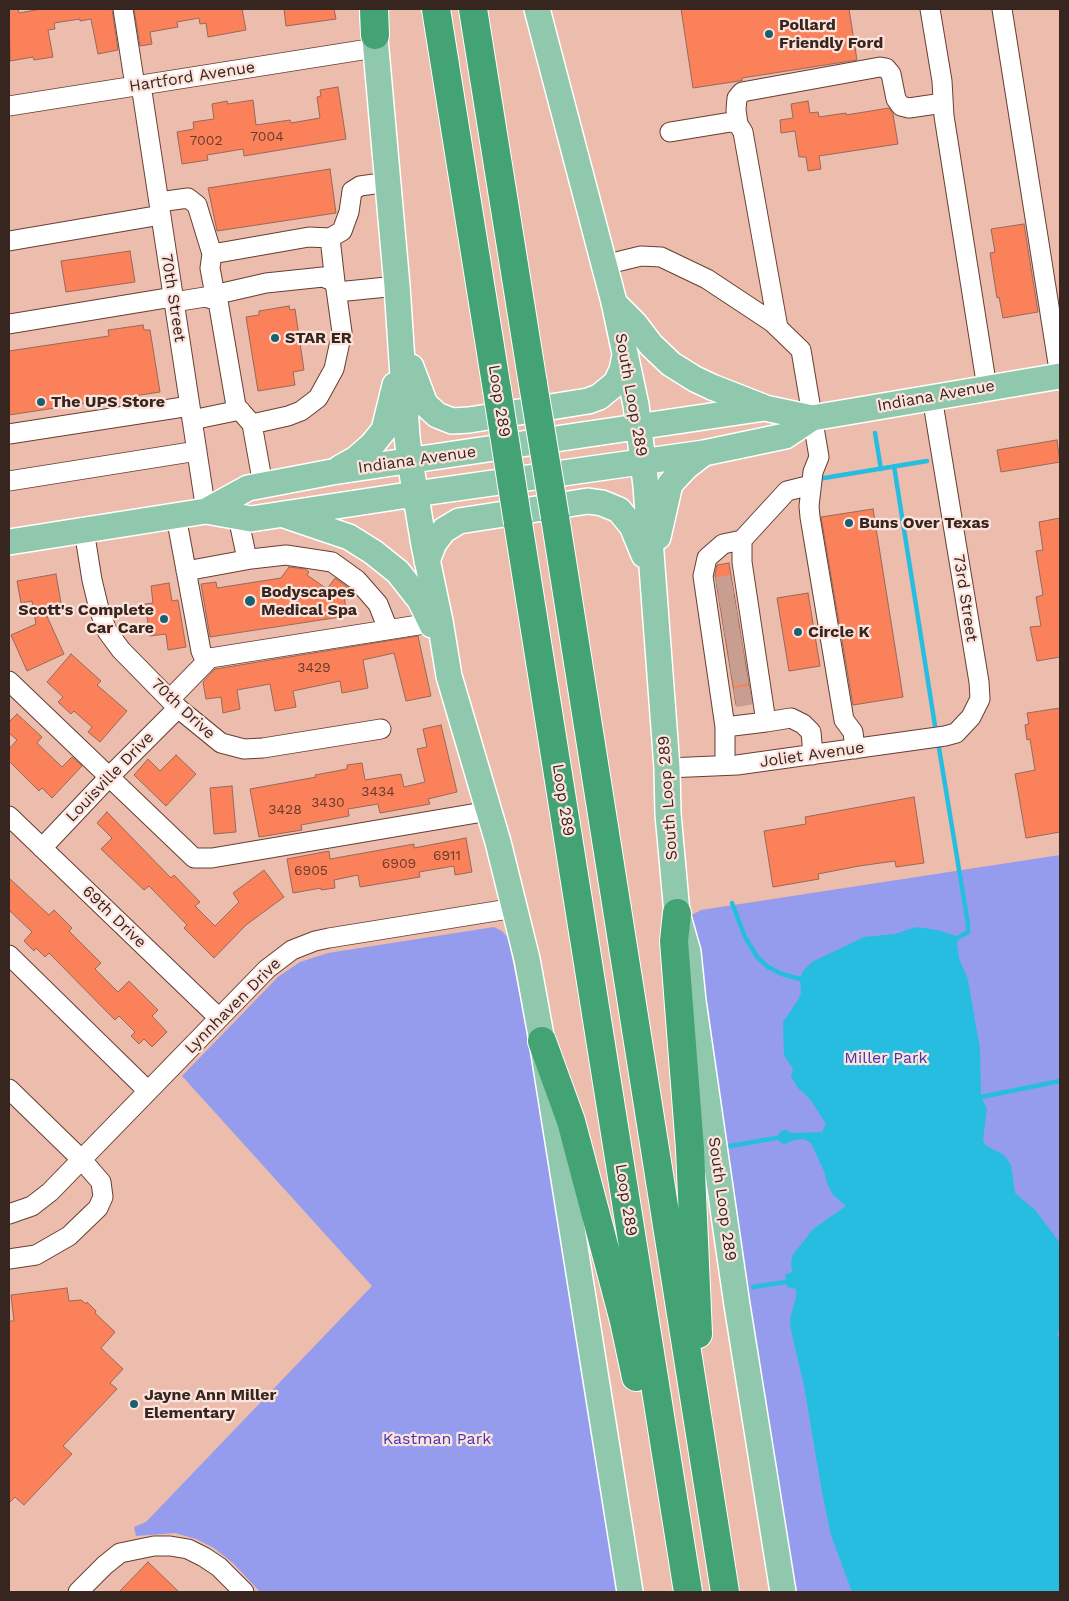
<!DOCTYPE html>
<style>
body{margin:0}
#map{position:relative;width:1069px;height:1601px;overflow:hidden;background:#ecbcac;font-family:"Work Sans",sans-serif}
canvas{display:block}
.frame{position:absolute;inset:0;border:10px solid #37251f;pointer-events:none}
</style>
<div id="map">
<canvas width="1069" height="1601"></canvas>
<div class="frame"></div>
</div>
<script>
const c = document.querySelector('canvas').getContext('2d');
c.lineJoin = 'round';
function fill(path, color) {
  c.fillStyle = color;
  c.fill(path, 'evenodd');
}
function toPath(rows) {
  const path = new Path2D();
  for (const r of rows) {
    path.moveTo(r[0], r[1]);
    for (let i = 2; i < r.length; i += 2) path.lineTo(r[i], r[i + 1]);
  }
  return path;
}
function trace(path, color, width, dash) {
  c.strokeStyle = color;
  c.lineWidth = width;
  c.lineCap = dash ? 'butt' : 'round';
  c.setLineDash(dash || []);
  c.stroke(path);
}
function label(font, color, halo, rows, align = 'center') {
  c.font = font + ' "Work Sans",sans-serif';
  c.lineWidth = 4.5;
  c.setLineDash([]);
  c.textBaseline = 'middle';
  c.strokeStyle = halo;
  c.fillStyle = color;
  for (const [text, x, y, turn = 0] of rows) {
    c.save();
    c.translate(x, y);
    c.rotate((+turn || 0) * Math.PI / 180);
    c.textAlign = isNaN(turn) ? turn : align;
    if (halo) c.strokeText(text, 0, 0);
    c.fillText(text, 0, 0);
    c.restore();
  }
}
const green = toPath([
 [1060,855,1060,1592,796,1592,702,999,692,915,701,910],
 [494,927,502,931,508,938,530,1047,617,1592,260,1592,233,1563,214,1548,196,1539,175,1533,136,1536,134,1527,146,1522,372,1286,182,1076,278,977,300,962,328,953]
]);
const water = toPath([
 [916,927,938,930,959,937,957,944,959,958,968,980,980,1049,981,1097,987,1109,983,1140,985,1145,1004,1155,1011,1165,1015,1193,1036,1211,1060,1243,1060,1328,1057,1334,1060,1339,1060,1592,852,1592,831,1535,822,1492,804,1386,791,1330,790,1319,796,1297,796,1289,787,1287,785,1275,792,1272,791,1264,792,1256,813,1229,846,1206,833,1195,827,1183,824,1171,811,1143,803,1139,794,1140,785,1144,781,1143,776,1138,781,1131,786,1130,792,1133,822,1132,826,1124,810,1099,798,1088,791,1077,793,1069,784,1055,783,1022,798,1000,801,993,800,979,803,971,812,962,864,937,895,934]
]);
const stream = toPath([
 [875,433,881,469],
 [894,466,936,732],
 [818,479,927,461],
 [938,742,968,924,968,932,959,937],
 [732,903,745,937,758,958,768,967,782,974,800,979],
 [981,1097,1060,1081],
 [730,1146,776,1138],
 [753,1287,786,1282]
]);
const building = toPath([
 [9,9,18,9,19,13,41,9,112,9,118,50,98,54,91,19,80,21,80,19,54,23,55,29,48,30,53,57,34,60,33,57,10,61,9,9],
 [134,9,242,9,246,30,208,37,206,23,200,24,199,18,177,22,178,27,150,32,152,44,140,46,134,9],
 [284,9,334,9,336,19,286,26,284,9],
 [681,9,849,9,857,60,742,78,742,81,739,81,693,88,681,9],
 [338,87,346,139,244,156,243,149,207,155,208,160,182,164,177,132,194,129,193,122,214,119,212,104,227,101,228,104,253,100,256,125,290,120,291,123,320,118,317,97,321,96,320,90,338,87],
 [808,101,810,113,818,112,819,117,846,113,846,115,889,108,893,114,898,144,819,156,821,169,808,171,806,157,799,157,795,131,781,133,780,120,793,118,791,104,808,101],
 [330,169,336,213,217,231,208,188,330,169],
 [1024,224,1038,312,1003,318,999,297,997,298,990,253,995,252,991,229,1024,224],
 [130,251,135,282,66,292,61,261,130,251],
 [289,306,290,310,295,309,304,370,293,372,295,385,258,391,246,317,259,315,259,311,289,306],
 [143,325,144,330,150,330,160,392,9,415,9,351,109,336,108,330,143,325],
 [1057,440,1060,462,1001,472,997,450,1057,440],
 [873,509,903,697,853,705,821,517,873,509],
 [1060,518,1060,657,1037,661,1030,627,1041,626,1036,597,1043,595,1036,551,1043,550,1039,522,1060,518],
 [729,563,752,703,736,705,715,575,717,565,729,563],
 [289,567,305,569,309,572,307,575,327,589,335,578,349,588,344,596,347,616,210,637,201,584,216,582,217,588,281,578,289,567],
 [56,574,62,609,45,612,64,654,27,671,11,635,36,624,32,601,21,603,17,581,56,574],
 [169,583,172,601,178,600,186,647,168,650,166,634,150,636,145,604,153,603,151,586,169,583],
 [808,593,820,666,789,671,777,598,808,593],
 [418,636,431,696,406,701,394,653,363,660,368,688,342,693,340,681,293,691,296,707,275,711,270,684,237,690,240,709,223,713,221,697,206,699,203,682,215,669,418,636],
 [71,654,101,681,97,685,127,711,100,742,88,732,92,727,74,711,71,714,58,702,63,697,47,682,71,654],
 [1060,708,1060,832,1026,838,1015,774,1035,770,1030,739,1027,740,1025,725,1029,724,1027,713,1060,708],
 [17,714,42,737,37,743,62,767,72,757,82,766,52,798,42,788,39,791,9,761,9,749,17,740,9,733,9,722,17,714],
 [441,725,457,792,428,799,430,804,380,813,378,804,348,809,349,816,301,825,302,830,259,837,250,789,316,777,315,775,347,769,347,765,362,763,365,780,401,774,404,787,425,782,417,749,427,747,423,729,441,725],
 [176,755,196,774,166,806,134,775,148,759,160,771,176,755],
 [232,786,236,832,214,834,210,788,232,786],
 [914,797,924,863,896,867,895,861,859,866,818,874,819,879,773,887,764,831,806,824,805,817,914,797],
 [107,812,171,878,174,875,200,902,195,906,215,926,239,902,233,893,264,870,284,897,246,925,214,958,184,928,187,925,149,886,144,890,101,849,112,838,97,823,107,812],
 [466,838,472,872,455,875,454,866,419,872,420,877,360,887,358,875,334,880,335,888,321,890,321,888,293,893,287,859,329,851,330,859,414,844,414,848,466,838],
 [9,878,49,915,54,910,72,928,69,931,101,963,95,969,118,992,129,981,158,1010,152,1016,167,1032,152,1047,144,1039,139,1044,131,1036,135,1032,119,1016,115,1020,49,953,45,957,36,948,34,951,24,941,32,932,9,910,9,878],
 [67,1288,69,1301,81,1300,86,1304,87,1302,96,1311,95,1313,115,1332,101,1348,123,1369,110,1383,117,1389,63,1446,72,1454,24,1505,15,1497,9,1503,9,1321,14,1321,11,1295,67,1288],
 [148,1562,179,1592,119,1592,148,1562]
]);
const minorTunnel = toPath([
 [717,587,732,584],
 [720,605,735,602],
 [723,622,738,620],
 [726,640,741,637],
 [729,658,744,656],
 [732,677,747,674],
 [735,698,751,695]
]);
const minor = toPath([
 [123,9,135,86],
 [930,9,942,81,944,116,987,388],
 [1002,9,1060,376],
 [141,85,206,511],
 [9,106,375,48],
 [738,124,736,110,737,98,742,92,880,67,886,68,891,74,896,99,901,106,909,108,943,103],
 [670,132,731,122,738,124,743,132,778,328],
 [159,202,188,198,197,205,212,254],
 [330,238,342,231,349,212,352,191,360,186,388,182],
 [9,241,161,215],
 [604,265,641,256,661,257,707,279,772,322,801,350,819,457,813,472,809,506,810,517,844,720,853,732,855,749],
 [337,292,397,286],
 [215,295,210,268,212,254,309,237,330,238,335,282],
 [205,297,266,283,323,277,335,282,342,332,334,369,318,398,301,411,288,416,252,424],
 [174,302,205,297,218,301,236,406,252,424,263,485],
 [9,324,173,297],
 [192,420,240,410],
 [9,434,190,406],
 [9,481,197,451],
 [811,485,787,491,742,540,742,562,766,722,791,718,803,724,811,732,813,755],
 [176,516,201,651,206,662],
 [238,517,247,559],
 [84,530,92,580,99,609,107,631,121,650,178,708,221,743,244,749,263,748,381,729],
 [186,571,251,559,286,555,332,562,357,580,378,604,388,629],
 [9,681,194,858,212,858,489,811],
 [170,699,210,658,431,623],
 [725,727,766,722],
 [725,765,725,727,703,576,707,558,723,544,742,540],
 [667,768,737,765,945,736,956,733,971,717,980,699,979,682,932,397],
 [9,816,219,1018],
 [42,848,109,777,178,708],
 [9,955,148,1091],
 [9,1089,82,1160,101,1182,103,1197,98,1208,69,1236,36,1255,9,1259],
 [9,1214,32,1206,50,1192,267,969,292,950,315,941,329,938,515,908],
 [78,1592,105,1565,120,1553,154,1546,170,1546,188,1549,204,1557,219,1567,244,1592]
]);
const major = toPath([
 [537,9,614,302,636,405,646,486,667,768,668,814,677,913,688,952,693,1001,737,1305,783,1592],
 [373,16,397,286,407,437,410,461,424,545,440,621,449,676,498,842,527,959,542,1041,630,1592],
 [614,303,635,324,651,345,671,364,695,379,712,387,763,407],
 [411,367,425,404,437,415,452,421,469,420,588,401,599,397,616,383,622,370,625,355],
 [340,468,356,459,372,445,384,430,395,385],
 [206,511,248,488,332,472,765,408,812,418,1060,376],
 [287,516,349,537,373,552,398,572,420,600,432,625],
 [658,537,670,484,686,467,704,453],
 [9,542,206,511,251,519,415,494,704,453,785,436,812,418],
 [427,561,434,543,444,530,459,521,588,501,602,503,619,510,632,526,644,555]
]);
const highway = toPath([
 [374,9,375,35],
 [436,9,497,390],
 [473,9,533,384],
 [555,517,725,1592],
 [518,523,688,1592],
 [677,913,674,941,690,1149,698,1334],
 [542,1041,571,1121,624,1321,636,1377]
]);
const highwayBridge = toPath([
 [533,384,555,517],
 [497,390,518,523]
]);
const markers = [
 [769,34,5,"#1a6071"],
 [275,338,5,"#1a6071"],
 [41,402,5,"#1a6071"],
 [849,523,5,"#1a6071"],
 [250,601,6,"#1a6071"],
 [164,619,5,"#1a6071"],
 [798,632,5,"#1a6071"],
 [134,1404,5,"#1a6071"]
];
const numberNames = [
 ["7004",267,137],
 ["7002",206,141],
 ["3429",314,668],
 ["3434",378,792],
 ["3430",328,803],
 ["3428",285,810],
 ["6911",447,856],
 ["6909",399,864],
 ["6905",311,871]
];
const poiNames = [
 ["Pollard",779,25],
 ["Friendly Ford",779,43],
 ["STAR ER",285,338],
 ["The UPS Store",51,402],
 ["Buns Over Texas",859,523],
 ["Bodyscapes",261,592],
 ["Medical Spa",261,610],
 ["Scott's Complete",154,610,"right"],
 ["Car Care",154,628,"right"],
 ["Circle K",808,632],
 ["Jayne Ann Miller",144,1395],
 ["Elementary",144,1413]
];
const streetNames = [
 ["Hartford Avenue",192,77,-9],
 ["70th Street",173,298,81],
 ["South Loop 289",631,395,80],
 ["Indiana Avenue",936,396,-10],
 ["Loop 289",499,401,81],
 ["Indiana Avenue",417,460,-8],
 ["73rd Street",965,598,81],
 ["70th Drive",183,709,43],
 ["Joliet Avenue",812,755,-8],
 ["Louisville Drive",110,777,-46],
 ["South Loop 289",668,798,-94],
 ["Loop 289",563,800,81],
 ["69th Drive",114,917,44],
 ["Lynnhaven Drive",233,1006,-45],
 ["South Loop 289",722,1199,82],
 ["Loop 289",626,1200,81]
];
const parkNames = [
 ["Miller Park",886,1058],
 ["Kastman Park",437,1439]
];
fill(green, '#959ced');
fill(water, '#27bde1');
trace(stream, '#27bde1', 4.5);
fill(building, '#fa8159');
trace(building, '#956a5b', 1);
trace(minorTunnel, '#c89e90', 19, [19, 9]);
trace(minor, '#673f32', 21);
trace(major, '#fff', 28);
trace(highway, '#fff', 30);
trace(minor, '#fff', 19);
trace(major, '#8fc8ac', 25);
trace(highway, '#44a374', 28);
trace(highwayBridge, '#fff', 30, []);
trace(highwayBridge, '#44a374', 28);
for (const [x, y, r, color] of markers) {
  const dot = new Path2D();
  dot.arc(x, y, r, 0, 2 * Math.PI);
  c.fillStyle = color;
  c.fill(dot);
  trace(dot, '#fce3db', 2);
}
label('14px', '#683c2e', null, numberNames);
label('bold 16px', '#37251f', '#fce3db', poiNames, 'left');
label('16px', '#37251f', '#fce3db', streetNames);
label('16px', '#4237b3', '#fce3db', parkNames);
</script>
